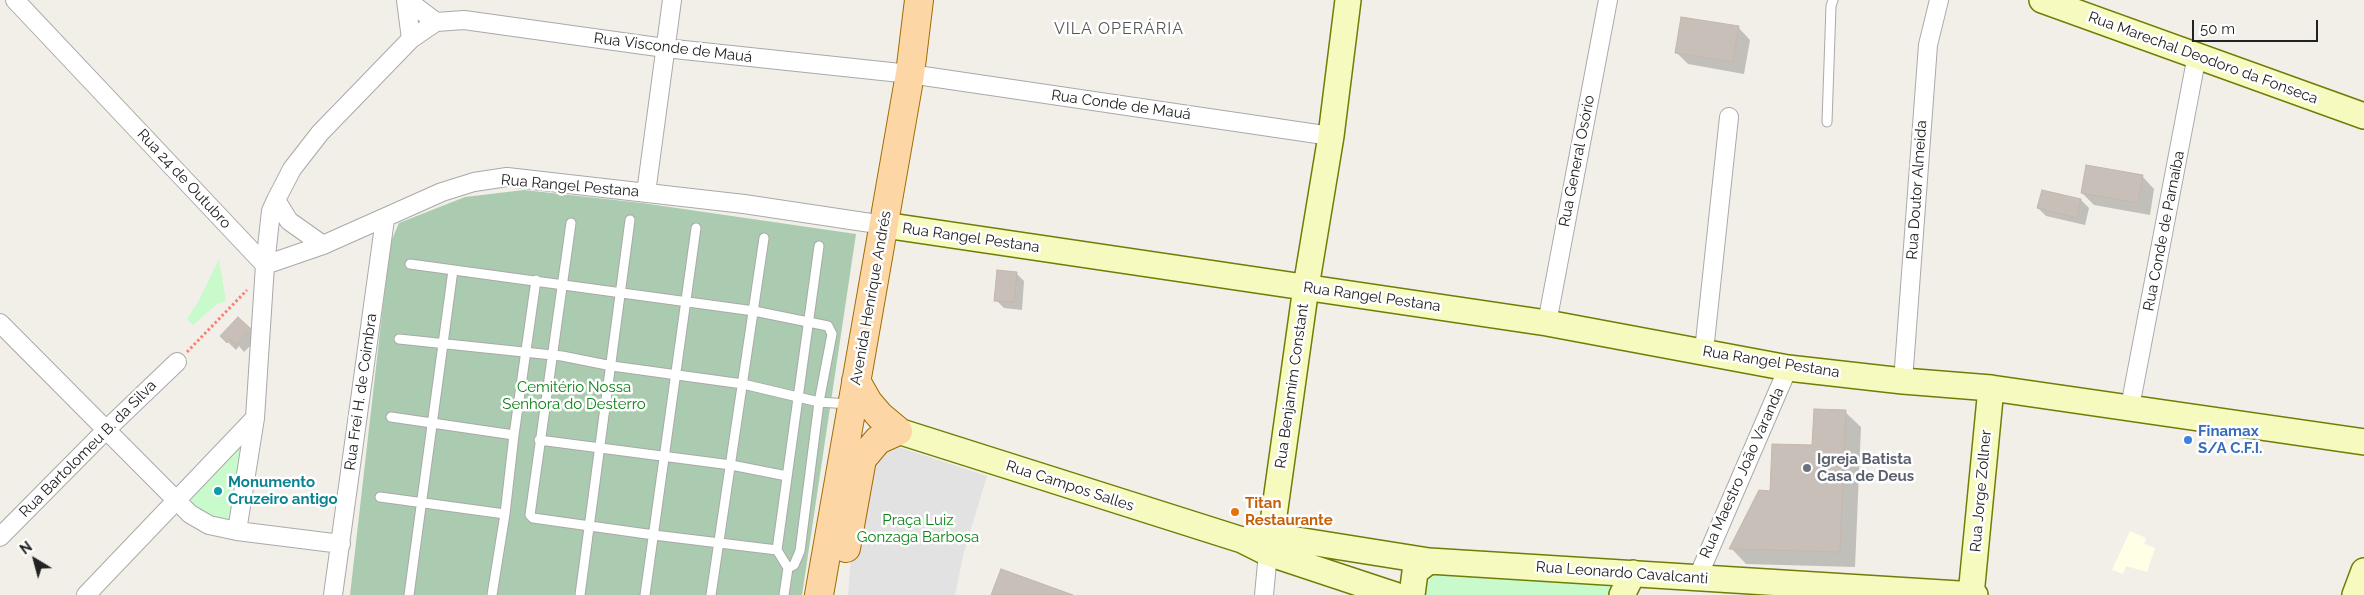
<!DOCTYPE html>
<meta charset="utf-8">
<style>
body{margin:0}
#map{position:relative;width:2364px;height:595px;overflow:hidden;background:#f2efe9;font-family:Raleway,sans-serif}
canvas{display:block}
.north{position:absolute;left:10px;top:535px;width:50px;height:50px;-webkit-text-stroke:4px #fff;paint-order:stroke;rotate:323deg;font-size:14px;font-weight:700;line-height:20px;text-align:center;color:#222}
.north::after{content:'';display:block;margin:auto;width:18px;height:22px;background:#222;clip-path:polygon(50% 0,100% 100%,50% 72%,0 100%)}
.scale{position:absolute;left:2192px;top:20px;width:126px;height:22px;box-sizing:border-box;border:2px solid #222;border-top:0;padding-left:6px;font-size:15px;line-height:18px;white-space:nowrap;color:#222;-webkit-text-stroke:4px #fff;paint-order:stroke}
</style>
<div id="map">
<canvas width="2364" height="595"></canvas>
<div class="north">N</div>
<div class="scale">50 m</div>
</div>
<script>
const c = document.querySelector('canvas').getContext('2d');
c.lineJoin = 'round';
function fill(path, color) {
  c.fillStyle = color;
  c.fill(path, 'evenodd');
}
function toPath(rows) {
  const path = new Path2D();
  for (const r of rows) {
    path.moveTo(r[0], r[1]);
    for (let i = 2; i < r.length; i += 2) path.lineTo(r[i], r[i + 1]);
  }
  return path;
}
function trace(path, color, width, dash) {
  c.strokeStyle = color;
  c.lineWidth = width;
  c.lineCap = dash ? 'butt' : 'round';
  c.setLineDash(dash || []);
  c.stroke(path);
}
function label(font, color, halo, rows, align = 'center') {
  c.font = font + ' Raleway,sans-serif';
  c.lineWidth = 5;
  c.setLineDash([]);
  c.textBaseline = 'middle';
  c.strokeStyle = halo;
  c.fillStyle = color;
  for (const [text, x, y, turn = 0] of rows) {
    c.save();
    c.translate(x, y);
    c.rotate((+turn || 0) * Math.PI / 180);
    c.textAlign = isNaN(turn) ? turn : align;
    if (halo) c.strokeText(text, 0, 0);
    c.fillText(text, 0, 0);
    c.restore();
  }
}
const education = toPath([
 [2130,531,2146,538,2144,544,2155,548,2147,572,2126,566,2123,574,2112,570]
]);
const cemetery = toPath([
 [524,190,642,203,856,234,802,595,350,595,390,244,399,223,465,197]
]);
const park = toPath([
 [219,259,226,301,216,305,193,325,187,319,198,302],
 [242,441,231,522,208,515,187,502],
 [1446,571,1617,581,1609,595,1424,595,1424,579,1428,574]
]);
const parking = toPath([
 [880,441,987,476,964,552,955,595,848,595,855,503]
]);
const shadow = toPath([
 [1738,27,1750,40,1744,74,1688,64,1676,52],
 [2142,176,2154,189,2150,215,2094,205,2082,193],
 [2081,200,2089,208,2085,225,2046,216,2038,208],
 [1016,273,1024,281,1022,310,1004,308,996,300],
 [238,319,258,338,244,352,239,346,236,350,222,336],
 [1845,412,1861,427,1855,567,1746,564,1731,548,1771,492]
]);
const building = toPath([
 [1681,17,1739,26,1733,62,1675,53,1681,17],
 [2086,165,2143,175,2138,203,2081,193,2086,165],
 [2042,190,2081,199,2077,218,2037,208,2042,190],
 [997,270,1017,272,1014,302,994,301,997,270],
 [238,317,251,329,236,345,230,339,227,343,220,336,238,317],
 [1814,409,1846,410,1840,552,1729,549,1759,490,1770,491,1772,444,1812,445,1814,409],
 [1001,569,1073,595,991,595,1001,569]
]);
const path = toPath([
 [187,352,247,290]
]);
const lane = toPath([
 [1827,122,1831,6,1833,0],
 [571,223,530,515,533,518,654,535,777,550],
 [410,264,754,311,828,326,832,334,819,402,800,551,794,565,788,568],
 [399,339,562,356,612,366,743,384,819,402,849,404],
 [391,417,514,435,536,280],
 [539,440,731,465,787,476],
 [380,497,505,514],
 [409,595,453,270],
 [492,595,505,514,514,435],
 [580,595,630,220],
 [645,595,696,228],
 [711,595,764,238],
 [784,595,788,568,777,550,819,246]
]);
const street = toPath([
 [15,0,265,265],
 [406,0,411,39],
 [407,0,436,22,464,20,665,48,910,74,1331,136],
 [646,193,672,0],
 [276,200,289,221,323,245],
 [265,265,323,245,442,192,474,182,507,177,744,204,884,225],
 [0,323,190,514,209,525,237,531,341,544],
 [1547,323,1608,0],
 [1704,351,1729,117],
 [1903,381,1928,45,1939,0],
 [2130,407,2197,55],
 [237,531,255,418,265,265,271,211,276,200,292,169,320,133,411,39,436,22],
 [0,537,107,429,177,362],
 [1697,579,1788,368],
 [86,595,255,418],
 [333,595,385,219],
 [1264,595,1268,553]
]);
const secondary = toPath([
 [2042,0,2364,116],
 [884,225,1547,323,1788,368,1903,381,1991,388,2364,442],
 [898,431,1242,540,1268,553,1395,595],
 [1242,540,1272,536,1429,561,1975,595],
 [1269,551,1306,287,1331,136,1348,0],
 [1412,595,1415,572,1429,561],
 [1622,595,1633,573],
 [1971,595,1991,388],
 [2355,595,2364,571]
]);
const primary = toPath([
 [846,548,862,459,878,440,898,431,880,416,868,402,856,381],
 [819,595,910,74,919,0]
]);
const markers = [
 [2188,440,5,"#3f7fe0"],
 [1807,468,5,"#6b7280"],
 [218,491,5,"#0f9aa8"],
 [1235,512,5,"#e8710a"]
];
const streetNames = [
 ["Rua Visconde de Mauá",673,48,7],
 ["Rua Marechal Deodoro da Fonseca",2203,58,20],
 ["Rua Conde de Mauá",1121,105,8],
 ["Rua General Osório",1577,161,-79],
 ["Rua 24 de Outubro",184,179,47],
 ["Rua Rangel Pestana",570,186,5],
 ["Rua Doutor Almeida",1917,190,-86],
 ["Rua Conde de Parnaíba",2164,231,-79],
 ["Rua Rangel Pestana",971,238,8],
 ["Rua Rangel Pestana",1372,297,8],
 ["Avenida Henrique Andrés",871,298,-80],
 ["Rua Rangel Pestana",1771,362,9],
 ["Rua Benjamim Constant",1292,386,-82],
 ["Rua Frei H. de Coimbra",361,392,-82],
 ["Rua Bartolomeu B. da Silva",88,449,-45],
 ["Rua Maestro João Varanda",1742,473,-66],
 ["Rua Campos Salles",1070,486,18],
 ["Rua Jorge Zollner",1981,491,-85],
 ["Rua Leonardo Cavalcanti",1622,573,4]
];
const parkNames = [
 ["Cemitério Nossa",574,387],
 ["Senhora do Desterro",574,404],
 ["Praça Luiz",918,520],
 ["Gonzaga Barbosa",918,537]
];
const shopNames = [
 ["Finamax",2198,431],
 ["S/A C.F.I.",2198,448]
];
const worshipNames = [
 ["Igreja Batista",1817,459],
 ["Casa de Deus",1817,476]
];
const cultureNames = [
 ["Monumento",228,482],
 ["Cruzeiro antigo",228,499]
];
const foodNames = [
 ["Titan",1245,503],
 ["Restaurante",1245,520]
];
const neighbourhoodNames = [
 ["VILA OPERÁRIA",1119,29]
];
fill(education, '#ffffe5');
fill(cemetery, '#aacbaf');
fill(park, '#c8facc');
fill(parking, '#e2e2e2');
fill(shadow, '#0003');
fill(building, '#c7bfb8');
trace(building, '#c4b6ab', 1);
trace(lane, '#a9a9a9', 11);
trace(street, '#a9a9a9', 20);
trace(secondary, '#707d05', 28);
trace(primary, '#a06b00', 30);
trace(path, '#fa8072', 3, [2.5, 2.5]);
trace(lane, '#fff', 9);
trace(street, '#fff', 18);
trace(secondary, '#f7fabf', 25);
trace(primary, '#fcd6a4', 28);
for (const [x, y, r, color] of markers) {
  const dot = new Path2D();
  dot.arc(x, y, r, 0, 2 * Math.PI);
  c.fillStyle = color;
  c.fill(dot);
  trace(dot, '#fff', 2);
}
label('15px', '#222', '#fff', streetNames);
label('15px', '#0c8416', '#fff', parkNames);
label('bold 15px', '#366cbe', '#fff', shopNames, 'left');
label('bold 15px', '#5b616d', '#fff', worshipNames, 'left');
label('bold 15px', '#0d838f', '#fff', cultureNames, 'left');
label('bold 15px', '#c56008', '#fff', foodNames, 'left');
c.letterSpacing = '1px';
label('16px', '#555', '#fff', neighbourhoodNames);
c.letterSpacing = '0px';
</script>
